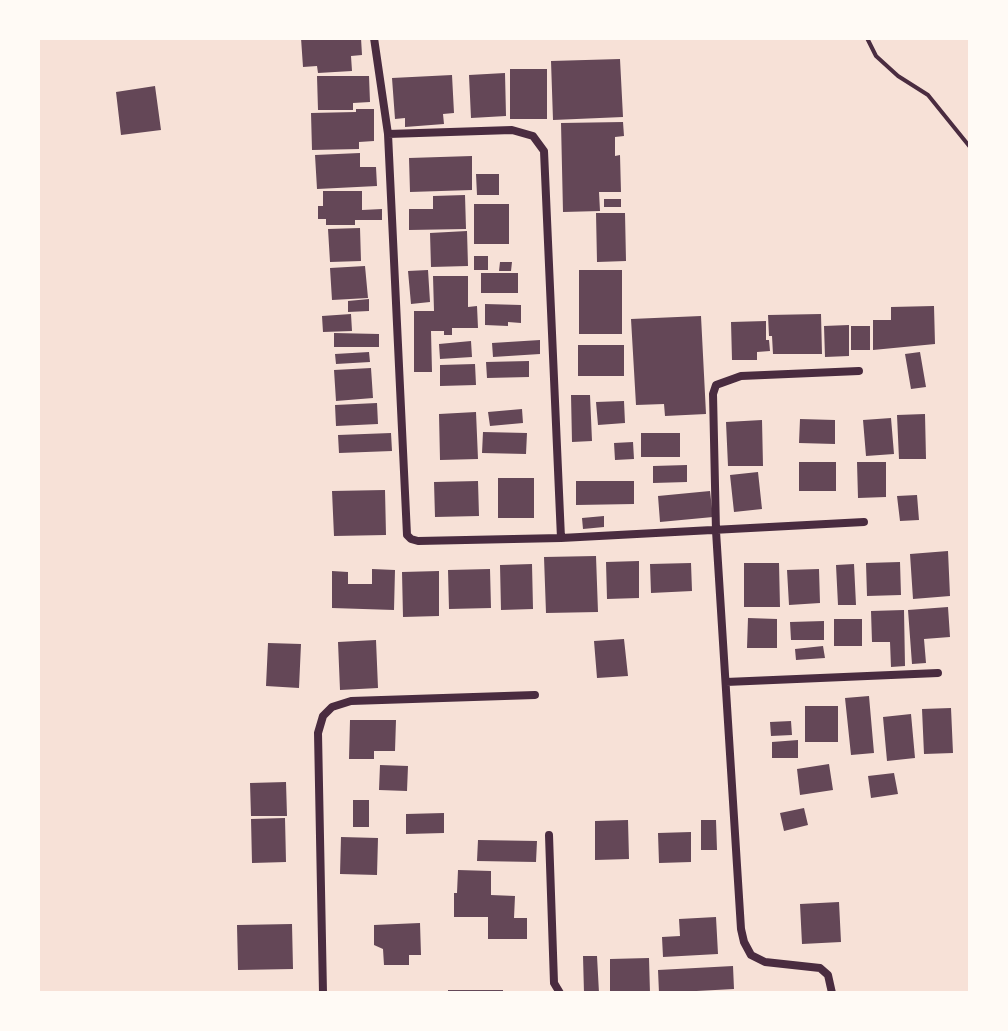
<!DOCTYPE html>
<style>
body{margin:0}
#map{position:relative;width:1008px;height:1031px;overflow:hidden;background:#f7e1d7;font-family:Rubik,sans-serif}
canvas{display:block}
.frame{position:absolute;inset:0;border:40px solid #fffaf5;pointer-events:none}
</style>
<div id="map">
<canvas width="1008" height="1031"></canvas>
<div class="frame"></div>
</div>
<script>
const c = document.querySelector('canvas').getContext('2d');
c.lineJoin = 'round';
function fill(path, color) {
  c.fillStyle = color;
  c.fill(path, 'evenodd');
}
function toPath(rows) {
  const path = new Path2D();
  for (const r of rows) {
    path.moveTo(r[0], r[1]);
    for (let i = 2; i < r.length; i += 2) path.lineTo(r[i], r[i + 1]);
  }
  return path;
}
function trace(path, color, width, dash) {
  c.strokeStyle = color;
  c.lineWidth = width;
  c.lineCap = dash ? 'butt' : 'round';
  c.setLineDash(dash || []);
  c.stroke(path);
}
const building = toPath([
 [301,38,361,38,362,55,351,56,352,71,318,73,317,66,303,67],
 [620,59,623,117,553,120,551,61],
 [510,69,547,69,547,119,510,119],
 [505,73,506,116,471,118,469,75],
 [452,75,454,113,443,114,444,124,405,127,405,118,395,119,392,78],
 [317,76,369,76,370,102,353,103,353,110,318,110],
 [155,86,161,130,121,135,116,92],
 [356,109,374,109,374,141,359,142,359,149,312,150,311,113,356,112],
 [623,122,624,136,615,137,615,156,620,155,621,192,599,192,600,211,563,212,561,123],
 [360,153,360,167,376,167,377,186,317,189,315,155],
 [472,156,472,190,410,192,409,158],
 [476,174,499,174,499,195,477,195],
 [323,191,362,191,362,210,382,209,382,220,355,220,355,225,326,225,326,219,318,219,318,206,323,206],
 [465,195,466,229,409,230,409,209,433,209,433,196],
 [604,199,621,199,621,207,604,207],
 [474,204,509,204,509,244,474,244],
 [596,213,625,213,626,261,597,262],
 [360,228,361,261,330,262,328,229],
 [467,231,468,266,431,267,430,233],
 [474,256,488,256,488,270,474,270],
 [500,262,512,262,511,271,499,271],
 [365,266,368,298,332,300,330,268],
 [428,270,430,302,411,304,408,271],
 [579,270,622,270,622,334,579,334],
 [481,273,518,273,518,293,481,293],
 [433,276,468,276,468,307,477,306,478,328,452,328,452,335,444,335,444,331,431,331,432,372,414,372,414,311,434,311],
 [369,299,369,311,348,312,348,301],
 [485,304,521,305,521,323,508,322,508,326,485,325],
 [934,306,935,344,873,350,873,320,891,320,891,307],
 [351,314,352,331,323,332,322,316],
 [821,314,822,354,773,354,772,336,769,336,768,315],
 [701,316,706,414,665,416,664,404,636,405,631,319],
 [766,321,766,340,769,340,770,351,757,352,757,360,732,360,731,322],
 [849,325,849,356,825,357,824,326],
 [851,326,870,326,870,350,851,350],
 [334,333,379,334,379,347,334,347],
 [540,340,540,354,493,357,492,343],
 [471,341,472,357,440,359,439,344],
 [578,345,624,345,624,376,578,376],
 [369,352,370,362,336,364,335,354],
 [920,352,926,387,911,389,905,354],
 [529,361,529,377,487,378,486,362],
 [475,364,476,385,440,386,440,365],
 [371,368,373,398,336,401,334,370],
 [571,395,590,395,592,441,572,442],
 [624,401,625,423,598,425,596,402],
 [377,403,378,424,336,426,335,405],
 [522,409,523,423,490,426,488,412],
 [476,412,478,459,440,460,439,414],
 [925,414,926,459,899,459,897,415],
 [891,418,894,454,866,456,863,420],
 [800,419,835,420,835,444,799,443],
 [762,420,763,466,728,466,726,422],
 [483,432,527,433,526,454,482,453],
 [391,433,392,451,339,453,338,435],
 [641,433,680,433,680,457,641,457],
 [633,442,634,459,615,460,614,443],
 [799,462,836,462,836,491,799,491],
 [857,462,886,462,886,497,858,498],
 [687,465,687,482,653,483,653,466],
 [758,472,762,509,734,512,730,475],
 [498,478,534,478,534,518,498,518],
 [478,481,479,516,435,517,434,482],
 [576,481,634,481,634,504,576,505],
 [385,490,386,535,334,536,332,491],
 [710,491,713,517,660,522,658,496],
 [917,495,919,520,900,521,897,496],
 [604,516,604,527,583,529,582,518],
 [948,551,950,596,913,599,910,554],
 [596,556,598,612,546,613,544,557],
 [639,561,639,598,607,599,606,562],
 [900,562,901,595,867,596,866,563],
 [691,563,692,591,651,593,650,564],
 [744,563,779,563,780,607,744,607],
 [532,564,533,609,501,610,500,565],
 [854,564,856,605,838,605,836,565],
 [372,569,395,570,394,610,332,608,332,571,348,572,348,584,372,584],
 [490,569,491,608,449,609,448,570],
 [819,569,820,603,789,605,787,570],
 [439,571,439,616,403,617,402,572],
 [948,607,950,637,924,639,926,663,912,664,908,610],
 [904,610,905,666,891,667,890,642,872,642,871,611],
 [748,618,777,619,777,648,747,648],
 [834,619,862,619,862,646,834,646],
 [824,621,824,640,791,640,790,622],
 [624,639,628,676,597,678,594,641],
 [376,640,378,688,340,690,338,642],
 [268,643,301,644,299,688,266,686],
 [823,646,825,658,796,660,795,649],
 [869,696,874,753,851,755,845,698],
 [805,706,838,706,838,742,805,742],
 [951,708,953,753,924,754,922,709],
 [911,714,915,758,887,761,883,717],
 [350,720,396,720,395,751,374,751,374,759,349,759],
 [791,721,792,735,771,736,770,722],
 [798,740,798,758,772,758,772,742],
 [829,764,833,790,800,795,797,769],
 [380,765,408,766,407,791,379,790],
 [894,773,898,794,871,798,868,776],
 [286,782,287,816,251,816,250,783],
 [353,800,369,800,369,827,353,827],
 [804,808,808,825,784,831,780,813],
 [444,813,444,833,406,834,406,814],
 [285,818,286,862,252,863,251,819],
 [628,820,629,859,595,860,595,821],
 [701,820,716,820,717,850,701,850],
 [691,832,691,862,659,863,658,833],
 [341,837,378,838,377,875,340,874],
 [478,840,537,841,536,862,477,861],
 [458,870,491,871,491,895,515,896,514,918,527,918,527,939,488,939,488,917,454,917,454,893,457,893],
 [839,902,841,942,802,944,800,904],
 [716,917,718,954,663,957,662,937,680,936,679,919],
 [420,923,421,955,409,955,409,965,384,965,383,949,374,945,374,925],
 [292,924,293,969,238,970,237,925],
 [583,956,597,956,599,993,584,993],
 [649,958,650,993,610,993,610,959],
 [733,966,734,989,659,993,658,970],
 [448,990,503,990,503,993,448,993]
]);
const path = toPath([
 [867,38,876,56,898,76,928,95,970,147]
]);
const minor = toPath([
 [374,38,388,134,407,535,411,539,418,541,561,538,864,522],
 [388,134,512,130,533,136,544,151,561,538],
 [726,682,938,673],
 [549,835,554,983,560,993],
 [323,993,318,733,323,716,332,707,351,701,535,695],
 [832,993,828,975,820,968,765,962,751,955,744,942,741,929,716,531,713,394,716,385,741,376,859,371]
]);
fill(building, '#644757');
trace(path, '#4a2c40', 4);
trace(minor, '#4a2c40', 8);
</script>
